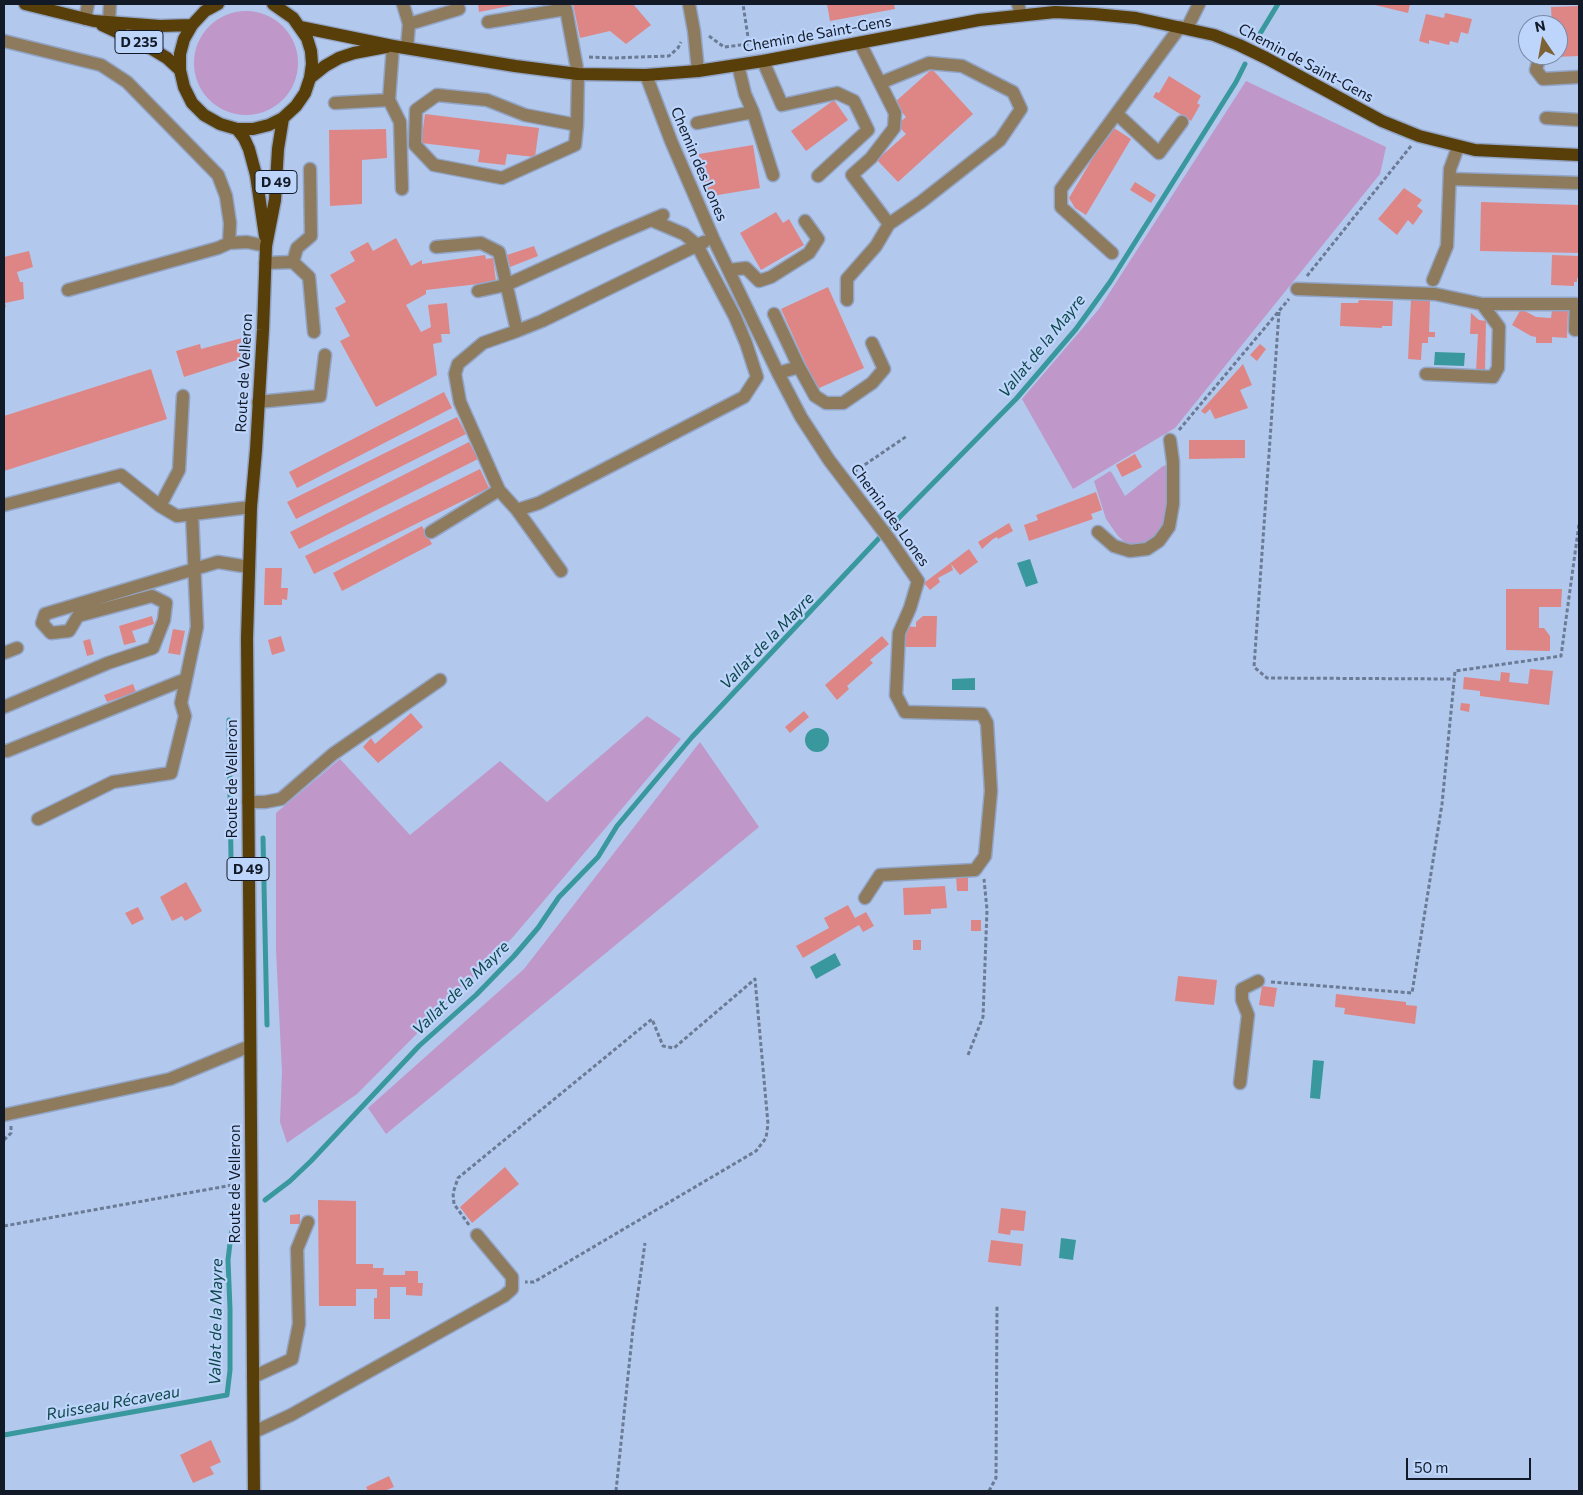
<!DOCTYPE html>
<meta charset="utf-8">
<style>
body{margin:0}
#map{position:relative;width:1583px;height:1495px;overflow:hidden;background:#b2c8ed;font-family:Commissioner,sans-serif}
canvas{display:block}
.frame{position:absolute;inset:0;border:5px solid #121a28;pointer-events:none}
.north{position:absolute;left:1518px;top:15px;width:50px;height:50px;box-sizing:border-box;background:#bed5fb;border:1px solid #798aa7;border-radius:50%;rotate:348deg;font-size:14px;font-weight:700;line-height:20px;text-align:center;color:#121a28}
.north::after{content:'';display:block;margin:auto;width:18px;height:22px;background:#7c6234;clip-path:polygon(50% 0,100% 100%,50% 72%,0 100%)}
.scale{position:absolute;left:1406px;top:1458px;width:125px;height:22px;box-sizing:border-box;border:2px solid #121a28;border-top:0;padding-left:6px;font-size:15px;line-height:18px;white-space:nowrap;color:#121a28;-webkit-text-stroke:4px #bed5fb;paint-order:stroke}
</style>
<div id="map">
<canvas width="1583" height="1495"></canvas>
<div class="frame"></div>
<div class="north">N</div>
<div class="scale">50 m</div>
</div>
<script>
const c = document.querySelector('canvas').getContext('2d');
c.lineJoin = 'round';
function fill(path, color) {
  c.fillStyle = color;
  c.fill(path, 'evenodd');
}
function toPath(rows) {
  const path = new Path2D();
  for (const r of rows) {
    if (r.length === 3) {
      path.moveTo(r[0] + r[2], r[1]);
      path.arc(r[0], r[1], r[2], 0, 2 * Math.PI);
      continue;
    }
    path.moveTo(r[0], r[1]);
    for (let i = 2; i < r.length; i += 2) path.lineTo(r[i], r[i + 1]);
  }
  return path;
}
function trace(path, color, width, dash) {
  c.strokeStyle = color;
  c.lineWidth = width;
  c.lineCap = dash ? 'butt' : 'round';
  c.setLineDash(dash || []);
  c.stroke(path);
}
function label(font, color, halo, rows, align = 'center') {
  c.font = font + ' Commissioner,sans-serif';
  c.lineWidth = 4.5;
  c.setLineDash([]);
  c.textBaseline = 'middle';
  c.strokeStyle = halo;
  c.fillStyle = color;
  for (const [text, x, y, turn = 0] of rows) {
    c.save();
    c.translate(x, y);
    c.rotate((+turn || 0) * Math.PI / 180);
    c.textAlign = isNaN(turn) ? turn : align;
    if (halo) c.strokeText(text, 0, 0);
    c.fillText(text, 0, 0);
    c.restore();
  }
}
const green = toPath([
 [246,63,52],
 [1246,81,1386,147,1380,174,1175,428,1073,489,1022,399,1099,309],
 [1168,465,1169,482,1165,528,1145,544,1128,545,1118,536,1106,519,1094,481,1110,471,1112,473,1125,496,1163,466],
 [647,716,681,739,513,937,357,1094,287,1143,280,1122,282,1072,276,950,276,813,340,759,410,835,500,761,547,802],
 [700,742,759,827,386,1134,368,1108,524,969]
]);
const water = toPath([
 [1435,352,1465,353,1464,366,1434,365],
 [1030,559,1038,583,1026,587,1017,563],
 [975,678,975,690,952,690,952,679],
 [817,740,12],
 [835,953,841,965,816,979,810,967],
 [1313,1060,1324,1061,1320,1099,1310,1098],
 [1061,1238,1076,1240,1073,1260,1059,1258]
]);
const stream = toPath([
 [1258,37,1278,4],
 [229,720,231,859],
 [263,838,267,1025],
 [265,1200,290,1181,311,1161,419,1046,476,995,514,956,538,928,559,897,598,857,617,826,692,737,883,534,1016,399,1076,329,1110,282,1236,82,1245,64],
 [4,1435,227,1395,230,1370,230,1309,228,1260,231,1235,234,1224,237,1222]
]);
const building = toPath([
 [478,4,514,4,514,5,479,12],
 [573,4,633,4,651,25,626,44,610,31,580,38],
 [827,4,894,4,895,9,830,21],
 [1371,4,1410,4,1408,13],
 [1579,6,1579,56,1554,57,1554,55,1558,55,1558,25,1552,25,1551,7],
 [1445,13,1472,19,1468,34,1461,32,1458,43,1450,41,1449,45,1429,40,1429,44,1419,41,1426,14,1444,18],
 [932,69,973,114,898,182,877,160,906,134,897,125,906,117,894,103],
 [1169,76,1201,96,1197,103,1200,105,1191,121,1153,97,1156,92,1159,93],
 [834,100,848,120,806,151,791,131],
 [425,114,539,128,535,157,507,154,505,165,478,162,480,150,421,143],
 [1114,128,1131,139,1086,215,1075,208,1069,198,1094,156],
 [386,129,387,158,362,160,362,204,330,206,329,130],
 [753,145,760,188,706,197,699,154],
 [1135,182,1156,195,1151,203,1130,190],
 [1404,188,1422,200,1417,206,1423,211,1413,225,1408,220,1397,235,1378,219],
 [1481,202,1579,205,1579,253,1480,251],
 [776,212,783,223,789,219,804,245,761,270,740,233],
 [396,238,411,266,422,260,422,264,485,255,486,259,493,258,496,282,426,290,426,294,406,305,421,332,431,327,428,305,447,303,450,334,441,334,442,342,433,344,437,375,376,407,340,341,350,336,335,308,346,302,330,275,355,261,350,252,368,242,373,251],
 [534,246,538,256,510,267,507,255],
 [29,251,33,267,17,272,20,282,23,282,24,299,5,303,6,307,4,307,4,257],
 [1552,255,1579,256,1579,278,1577,278,1577,282,1574,282,1574,286,1551,285],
 [828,287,864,368,817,389,781,309],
 [1411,299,1430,300,1429,332,1435,332,1435,337,1428,337,1428,343,1422,343,1421,360,1408,359],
 [1359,300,1393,301,1392,326,1382,326,1382,328,1340,326,1341,303,1358,303],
 [1521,309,1536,317,1551,318,1552,310,1568,310,1567,338,1552,337,1552,343,1536,343,1536,337,1531,336,1512,325],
 [1471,313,1479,320,1486,321,1485,371,1476,371,1478,334,1470,334],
 [242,338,244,342,240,343,243,358,184,377,176,351,200,344,201,349],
 [1260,344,1266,349,1257,361,1250,355],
 [1243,364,1252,385,1240,390,1248,408,1215,419,1210,409,1205,414,1201,411],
 [151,369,167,419,4,471,4,416],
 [444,392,452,408,297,488,289,472],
 [457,417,466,434,296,519,287,502],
 [1189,440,1245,440,1245,458,1189,459],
 [469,442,478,459,299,549,290,532],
 [1135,454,1142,467,1122,477,1116,465],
 [480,469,489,488,314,574,305,556],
 [1096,492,1102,510,1091,514,1093,519,1029,541,1024,525,1038,520,1036,515],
 [1009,523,1013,531,998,539,997,537,993,539,982,549,978,542],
 [422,526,432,544,342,591,333,573],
 [969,549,978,562,960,575,951,564,953,570,938,578,940,582,930,590,924,583],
 [265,568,282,568,281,588,288,588,287,600,282,599,282,605,264,605],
 [1506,589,1562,589,1561,607,1539,607,1539,628,1544,628,1550,636,1550,651,1506,650],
 [152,616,154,624,132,631,136,642,124,645,119,626],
 [923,616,937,616,936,647,904,647,905,626,916,627,916,622],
 [173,629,185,631,180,655,168,653],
 [281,636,285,651,272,655,268,640],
 [882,636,889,644,870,660,873,663,847,686,849,689,837,700,825,685],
 [90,639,94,654,87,656,83,641],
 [1530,669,1553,671,1549,705,1480,696,1480,691,1463,689,1464,677,1500,681,1501,672,1510,673,1509,682,1528,684],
 [133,684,136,692,107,702,104,695],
 [1461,703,1470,704,1469,712,1460,710],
 [804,711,809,717,790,733,785,727],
 [411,713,423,727,378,763,363,747,371,738,375,744],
 [956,875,968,875,968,891,957,891],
 [186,882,202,911,185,921,182,916,172,921,160,897],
 [945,886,947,908,931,909,931,914,904,915,903,888],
 [848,905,855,918,866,912,874,926,863,932,859,925,803,958,796,946,829,928,824,918],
 [138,907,144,919,132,925,125,913],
 [971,920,981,920,981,931,971,931],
 [913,940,921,940,921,950,913,950],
 [1178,976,1217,980,1214,1005,1175,1001],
 [1262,986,1277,988,1274,1007,1259,1005],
 [1336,994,1406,1002,1406,1005,1417,1006,1415,1024,1344,1014,1345,1008,1335,1007],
 [505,1167,519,1184,472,1223,460,1207],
 [318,1200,356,1201,356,1264,373,1264,373,1268,384,1268,383,1275,405,1275,405,1271,418,1271,418,1283,423,1283,422,1296,406,1295,406,1287,390,1287,390,1319,374,1319,374,1298,377,1298,377,1289,356,1289,356,1306,319,1306],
 [1001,1208,1026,1211,1024,1231,1011,1230,1010,1235,998,1233],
 [300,1214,300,1224,290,1224,290,1215],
 [991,1240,1023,1244,1021,1266,988,1262],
 [211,1440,221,1462,210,1467,214,1474,193,1483,180,1455],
 [389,1476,394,1487,384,1491,368,1491,366,1487]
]);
const path = toPath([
 [709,36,724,47,749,44,743,4],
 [589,57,612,58,669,56,678,48,681,42],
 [1307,276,1411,146],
 [1279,312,1254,667,1267,678,1454,679],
 [1179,430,1289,299],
 [854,472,907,436],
 [1271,982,1412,993,1442,804,1455,671,1561,656,1579,524],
 [968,1055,983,1017,987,910,984,879],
 [4,1140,11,1133,11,1126],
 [469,1225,454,1204,453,1193,458,1178,652,1019,663,1046,674,1048,755,979,768,1124,766,1138,756,1151,534,1282,525,1282],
 [4,1226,238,1184],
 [616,1491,633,1328,645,1243],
 [989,1491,996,1478,997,1305]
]);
const minor = toPath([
 [403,4,409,24,407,48],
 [689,4,694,31,698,71],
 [1018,4,1021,15],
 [85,19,88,4],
 [109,22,110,4],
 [488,22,566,9,578,74,577,125,575,145,502,178,434,165,415,145,416,110,437,95,487,100,525,115,577,125],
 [409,24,459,9],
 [1187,28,1199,4],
 [4,41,101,65,127,82,218,175,226,196,230,223,229,243,247,242,266,246],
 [860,43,880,83,929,63,962,66,1013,92,1021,109,1000,140,921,202,889,224,852,175,871,158,894,128,895,113,880,83],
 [1540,55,1536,70,1543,79,1579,77],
 [763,61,782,105,837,93,854,101,868,130,818,176],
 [646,75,671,141,713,238,778,373,801,417,829,460,890,540,918,581,910,608,899,633,896,695,905,712,982,714,987,723,991,791,985,856,975,870,880,875,865,898],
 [389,100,400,122,402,189],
 [335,103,389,100,393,46],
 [753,112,773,175],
 [1117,114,1159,153,1182,122],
 [1546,118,1579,120],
 [697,123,753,112,745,94,738,65],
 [1450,179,1579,183],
 [436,247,481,243,499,252,517,331,483,343,458,364,455,374,460,402,499,490,517,510,561,571],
 [1112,253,1061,207,1061,189,1180,27],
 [293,262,297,248,311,236,310,169],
 [265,263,293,262,309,277,314,332],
 [729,270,746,268,759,281,771,277,809,253,818,239,805,221],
 [1433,280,1447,246,1450,169,1458,147],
 [1297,289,1435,294,1482,304,1499,327,1498,368,1493,377,1426,374],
 [68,290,218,248,229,243],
 [478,291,506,285,616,235,663,215],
 [847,300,847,279,876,246,889,224],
 [1482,304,1576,304,1575,330],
 [774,314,799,367],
 [517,331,542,321,704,242],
 [778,373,799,367,815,396,826,403,843,403,872,383,884,369,872,343],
 [183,396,179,470,160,506,177,516,251,507],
 [258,402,320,396,325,355],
 [4,505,121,475,160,506],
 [517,510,539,503,744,397,757,377,746,343,735,317,697,245,684,234,651,220],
 [431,532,499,490],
 [1098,532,1114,546,1130,551,1147,549,1159,541,1169,527,1173,504,1173,462,1170,440],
 [4,653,17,648],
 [4,707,108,663,153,648,164,620,166,603,152,596,78,616,69,631,51,633,42,623,45,614,218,562,249,567],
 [4,751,7,751,186,679],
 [248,802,265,802,281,799,333,754,440,680],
 [38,819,113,782,171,773,185,716,181,703,197,627,192,514],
 [1240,1083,1248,1015,1242,1000,1242,989,1258,981],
 [4,1115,170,1079,250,1046],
 [253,1377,292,1359,299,1324,297,1249,308,1222],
 [254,1432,291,1415,504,1296,512,1289,512,1277,477,1235]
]);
const major = toPath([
 [25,4,94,21,160,26,192,25],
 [218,4,205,11,192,25,184,39,180,54,180,70,184,87,192,103,204,115,220,124,237,129,253,129,269,125,283,118,296,106,305,93,310,78,312,64,311,51,307,38,293,18,273,4],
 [102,25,147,46,167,58,180,70],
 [300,27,393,46,515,66,578,74,646,75,698,71,763,61,979,20,1055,12,1094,14,1136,18,1214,35,1239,45,1266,58,1382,121,1419,136,1475,150,1579,155],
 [310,78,325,66,339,58,354,53,386,47],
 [237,129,244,138,249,149,256,175,265,236],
 [254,1491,247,638,251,507,256,450,263,330,266,246,275,200,278,149,283,118]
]);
const shields = [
 [139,42,48],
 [276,182,42],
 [248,869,42]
];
const shieldNames = [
 ["D 235",139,42],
 ["D 49",276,182],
 ["D 49",248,869]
];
const streetNames = [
 ["Chemin de Saint-Gens",817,34,-10],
 ["Chemin de Saint-Gens",1306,63,28],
 ["Chemin des Lones",699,164,67],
 ["Route de Velleron",244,373,-87],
 ["Chemin des Lones",890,515,54],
 ["Route de Velleron",232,779,-90],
 ["Route de Velleron",235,1184,-90]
];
const waterNames = [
 ["Vallat de la Mayre",1042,346,-51],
 ["Vallat de la Mayre",767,641,-46],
 ["Vallat de la Mayre",461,988,-44],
 ["Vallat de la Mayre",216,1322,-89],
 ["Ruisseau Récaveau",113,1403,-10]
];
fill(green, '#c097c9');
fill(water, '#39989d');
trace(stream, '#39989d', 5);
fill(building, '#de8686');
trace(minor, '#92a5c6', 15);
trace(major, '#92a5c6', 15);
trace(path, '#6b7b96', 3, [4, 2.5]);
trace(minor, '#8e7b5d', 12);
trace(major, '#583e09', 12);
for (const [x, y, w] of shields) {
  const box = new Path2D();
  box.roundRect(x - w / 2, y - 11.5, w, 23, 4);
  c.fillStyle = '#bed5fb';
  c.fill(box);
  trace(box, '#121a28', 1);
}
label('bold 14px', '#121a28', null, shieldNames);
label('15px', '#121a28', '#bed5fb', streetNames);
label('italic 16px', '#0f474a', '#bed5fb', waterNames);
</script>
